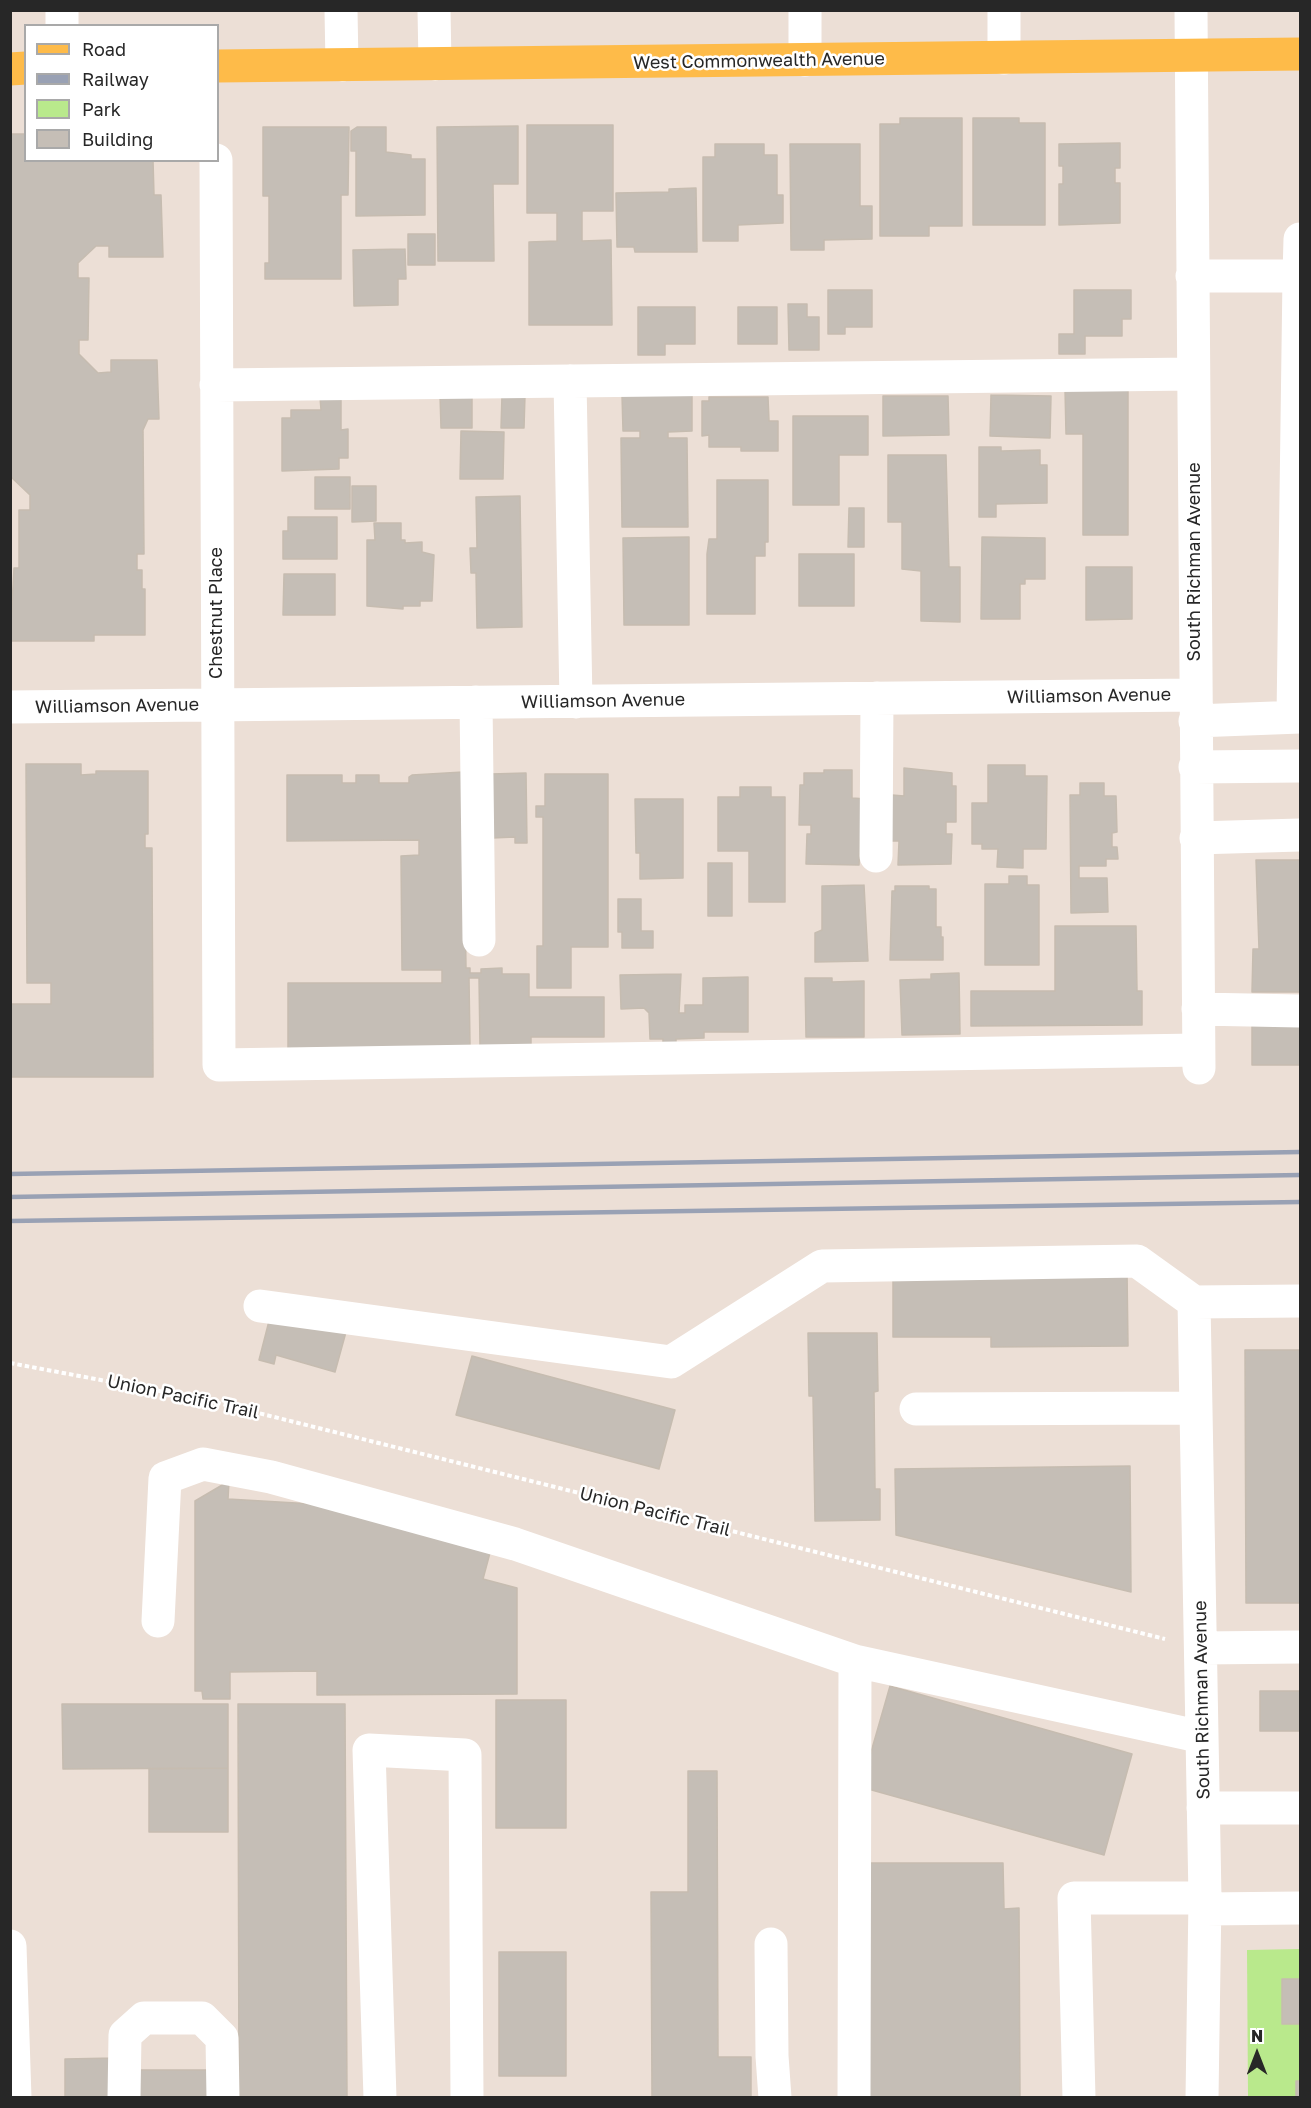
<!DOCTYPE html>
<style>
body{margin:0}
#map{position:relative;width:1311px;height:2108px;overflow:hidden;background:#ecdfd6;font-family:"Golos Text",sans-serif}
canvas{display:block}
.frame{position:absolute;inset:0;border:12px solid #272727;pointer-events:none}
.legend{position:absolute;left:24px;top:24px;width:195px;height:138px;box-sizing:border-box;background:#fff;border:2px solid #a9a9a9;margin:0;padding:8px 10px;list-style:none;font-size:18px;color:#272727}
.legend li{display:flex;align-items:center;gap:12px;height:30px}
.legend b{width:30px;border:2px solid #a9a9a9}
.north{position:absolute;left:1227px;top:2024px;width:60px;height:60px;-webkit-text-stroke:4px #fff;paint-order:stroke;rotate:0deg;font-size:16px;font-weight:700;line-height:24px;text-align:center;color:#272727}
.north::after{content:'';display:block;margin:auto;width:21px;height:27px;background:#272727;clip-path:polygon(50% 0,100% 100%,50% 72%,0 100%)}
</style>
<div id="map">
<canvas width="1311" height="2108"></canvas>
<div class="frame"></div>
<ul class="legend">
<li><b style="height:8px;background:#febb49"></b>Road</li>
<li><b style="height:8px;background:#99a1b4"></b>Railway</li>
<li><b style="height:16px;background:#b9e98c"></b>Park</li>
<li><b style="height:16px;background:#c5beb6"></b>Building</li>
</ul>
<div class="north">N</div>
</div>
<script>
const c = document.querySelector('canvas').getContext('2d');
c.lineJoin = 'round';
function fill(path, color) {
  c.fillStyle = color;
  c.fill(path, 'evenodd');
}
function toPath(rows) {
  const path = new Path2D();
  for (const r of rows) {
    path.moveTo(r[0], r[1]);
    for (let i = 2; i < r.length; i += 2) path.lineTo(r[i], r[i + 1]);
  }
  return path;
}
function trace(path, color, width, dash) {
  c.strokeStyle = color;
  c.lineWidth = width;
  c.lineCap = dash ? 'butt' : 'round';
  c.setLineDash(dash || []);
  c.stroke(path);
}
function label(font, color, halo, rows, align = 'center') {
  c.font = font + ' "Golos Text",sans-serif';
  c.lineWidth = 5;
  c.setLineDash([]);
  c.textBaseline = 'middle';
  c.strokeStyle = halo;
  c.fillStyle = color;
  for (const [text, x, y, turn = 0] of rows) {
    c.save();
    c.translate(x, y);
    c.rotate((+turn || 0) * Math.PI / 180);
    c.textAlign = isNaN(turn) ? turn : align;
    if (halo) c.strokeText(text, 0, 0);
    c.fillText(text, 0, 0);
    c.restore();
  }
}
const green = toPath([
 [1300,1949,1300,2097,1248,2097,1247,1950]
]);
const building = toPath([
 [900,118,962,118,962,226,929,226,929,236,880,236,880,124,900,124,900,118],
 [973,118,1019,118,1019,123,1045,123,1045,225,973,225,973,118],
 [527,125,613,125,613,211,582,211,582,241,611,240,612,325,529,325,529,242,557,241,557,213,527,213,527,125],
 [518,126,518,184,493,184,494,261,438,261,437,127,518,126],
 [263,127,349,127,348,195,341,195,341,279,265,279,265,263,269,263,269,196,263,196,263,127],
 [357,127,386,127,386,152,411,155,411,159,425,159,425,215,356,216,356,151,351,151,351,131,357,127],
 [10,134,26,134,26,160,153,160,154,195,161,195,163,257,109,257,109,246,96,246,78,263,78,278,89,278,88,340,79,340,79,354,98,373,111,372,111,360,157,360,159,419,148,419,143,430,144,554,137,554,137,570,142,570,142,589,145,589,145,635,94,635,94,641,10,641,14,568,19,568,19,510,30,510,30,495,10,476,10,134],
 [1120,143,1120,168,1115,168,1115,183,1120,183,1120,223,1059,225,1059,184,1063,184,1063,166,1059,166,1059,144,1120,143],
 [715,144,764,144,764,155,777,155,777,195,783,195,783,223,738,225,738,241,703,241,703,157,715,157,715,144],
 [790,144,860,144,860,206,872,206,872,239,824,240,824,250,791,250,790,144],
 [696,188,697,252,635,252,634,247,617,247,616,193,669,192,669,189,696,188],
 [408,234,435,234,435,265,408,265,408,234],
 [405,249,406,279,398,279,398,305,354,306,353,250,405,249],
 [828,290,872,290,872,327,845,327,845,334,828,334,828,290],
 [1074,290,1131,290,1131,319,1122,319,1122,336,1085,336,1085,354,1059,354,1059,334,1074,334,1074,290],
 [788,304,807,304,807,317,819,317,819,350,789,350,788,304],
 [638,307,695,307,695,344,665,344,665,355,638,355,638,307],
 [738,307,777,307,777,344,738,344,738,307],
 [1065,389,1128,389,1128,535,1083,535,1083,434,1066,434,1065,389],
 [440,395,472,395,472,428,441,428,440,395],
 [502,395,525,395,524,428,501,428,502,395],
 [622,395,692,395,692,431,668,432,668,438,687,438,688,527,622,527,621,438,640,438,640,431,623,431,622,395],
 [991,395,1051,396,1050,438,990,436,991,395],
 [341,396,341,430,348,429,348,458,339,458,339,469,282,471,282,418,291,418,291,410,321,410,320,397,341,396],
 [883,396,948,396,949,435,883,436,883,396],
 [709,397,768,397,769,421,778,421,778,451,741,451,741,447,709,447,709,435,702,436,702,401,709,401,709,397],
 [793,416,868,416,868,455,839,455,839,505,793,505,793,416],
 [461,431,504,432,503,479,460,479,461,431],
 [979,447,1001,447,1001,451,1040,450,1040,465,1047,465,1047,503,996,504,996,517,979,517,979,447],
 [888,455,946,455,949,567,960,567,960,622,921,621,921,571,902,569,902,522,888,522,888,455],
 [315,477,350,477,350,509,315,509,315,477],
 [717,480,768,480,768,542,765,542,765,556,755,556,755,614,707,614,707,554,709,539,717,539,717,480],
 [352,486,376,486,376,521,352,522,352,486],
 [520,496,522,627,477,628,476,573,471,573,470,548,477,548,476,497,520,496],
 [849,508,864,508,864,547,848,547,849,508],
 [288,517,337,517,337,559,283,559,283,531,288,531,288,517],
 [374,523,401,523,401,540,405,540,405,543,422,542,422,552,434,555,432,601,420,601,420,606,403,606,403,609,367,606,367,540,375,540,374,523],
 [689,537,689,625,624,625,623,538,689,537],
 [982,537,1045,538,1045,579,1025,579,1025,584,1020,584,1020,619,981,619,982,537],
 [799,554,854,554,854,606,799,606,799,554],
 [1086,567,1132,567,1132,619,1086,620,1086,567],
 [284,574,335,574,335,615,283,615,284,574],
 [26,764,81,764,81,775,96,774,96,771,148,771,148,834,145,834,145,848,152,848,153,1077,10,1077,10,1004,51,1004,51,983,27,983,26,764],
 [988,765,1025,765,1025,776,1047,776,1046,849,1023,849,1023,868,997,867,998,849,982,849,982,844,972,844,972,803,988,803,988,765],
 [904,768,952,773,952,786,956,786,956,822,946,822,946,834,952,834,951,864,898,865,899,841,891,841,892,795,904,796,904,768],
 [824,770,852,770,852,798,867,799,860,840,859,865,806,864,807,834,811,834,811,825,799,825,800,785,804,785,804,773,824,773,824,770],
 [463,772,466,968,470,968,470,973,481,973,481,969,502,968,502,974,529,974,529,997,604,997,604,1037,531,1037,531,1046,480,1046,479,978,469,978,470,1046,288,1048,288,983,442,983,442,970,402,970,401,856,419,855,419,840,287,841,287,775,342,775,342,783,356,783,356,775,379,775,379,783,409,783,409,777,412,775,463,772],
 [526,773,527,843,515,843,515,837,492,838,491,774,526,773],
 [545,774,608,774,608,947,571,947,571,988,537,988,537,946,543,946,543,817,536,817,536,806,545,806,545,774],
 [1080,783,1104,783,1104,796,1116,796,1117,832,1112,833,1112,847,1117,847,1118,859,1106,859,1106,866,1079,866,1079,878,1107,878,1108,912,1071,913,1070,795,1080,795,1080,783],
 [740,787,771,787,771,797,785,797,785,902,749,902,749,851,718,851,718,797,740,797,740,787],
 [635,799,683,799,683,878,640,879,640,853,636,853,635,799],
 [1256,860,1300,860,1300,992,1252,992,1253,949,1259,949,1256,860],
 [708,863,732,863,732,916,708,916,708,863],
 [1009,876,1027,876,1027,885,1039,885,1039,965,985,965,985,884,1009,884,1009,876],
 [864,885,868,961,815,962,815,933,822,930,822,886,864,885],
 [895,886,929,886,929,889,936,889,936,927,941,927,941,937,943,937,943,960,890,960,892,891,895,891,895,886],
 [618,899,641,899,641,931,653,931,653,948,622,948,622,932,618,932,618,899],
 [1055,926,1136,926,1137,991,1142,991,1142,1025,971,1026,971,991,1055,991,1055,926],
 [959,973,960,1034,902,1035,900,980,931,979,931,974,959,973],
 [681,974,679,1013,685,1013,685,1005,703,1005,703,978,748,977,748,1032,704,1032,704,1038,676,1039,676,1043,663,1043,663,1039,650,1039,649,1013,644,1008,621,1009,620,975,681,974],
 [805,978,832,978,832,982,864,981,864,1037,806,1037,805,978],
 [1252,1026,1300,1026,1300,1065,1252,1065,1252,1026],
 [1127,1271,1128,1346,991,1347,991,1337,893,1337,893,1273,1127,1271],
 [269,1321,346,1332,335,1372,276,1355,274,1364,259,1360,269,1321],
 [808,1333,877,1333,878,1391,874,1392,875,1489,880,1489,880,1520,815,1521,813,1396,809,1396,808,1333],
 [1245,1350,1300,1350,1300,1603,1246,1603,1245,1350],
 [472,1356,675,1410,659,1469,456,1415,472,1356],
 [1130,1466,1131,1592,896,1535,895,1469,1130,1466],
 [229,1481,228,1499,313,1504,491,1549,483,1579,517,1588,517,1694,317,1695,317,1671,230,1672,230,1699,203,1699,202,1691,195,1691,195,1501,229,1481],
 [890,1686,1132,1754,1104,1855,861,1787,890,1686],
 [1260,1691,1300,1691,1300,1731,1260,1731,1260,1691],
 [496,1700,566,1700,566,1828,496,1828,496,1700],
 [62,1704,228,1704,228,1768,63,1769,62,1704],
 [238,1704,345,1704,347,2098,239,2098,238,1704],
 [228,1768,228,1832,149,1832,149,1769,228,1768],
 [688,1771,717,1771,718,2057,751,2057,751,2098,652,2098,651,1892,688,1892,688,1771],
 [864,1863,1003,1863,1004,1909,1019,1908,1020,2098,865,2098,864,1863],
 [499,1952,566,1952,566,2076,499,2076,499,1952],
 [1282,1979,1300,1979,1300,2024,1282,2024,1282,1979],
 [115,2058,116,2098,65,2098,65,2059,115,2058],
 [136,2070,217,2070,217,2098,137,2098,136,2070],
 [1296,2081,1300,2081,1300,2098,1296,2098,1296,2081]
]);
const path = toPath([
 [10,1363,202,1399,1165,1639]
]);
const minor = toPath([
 [62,10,62,26],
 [341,10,342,65],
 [434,10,435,64],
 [805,10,805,60],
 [1004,10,1004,58],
 [1191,10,1199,1068],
 [216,160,219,1065,1198,1050],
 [1192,276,1299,276,1300,239],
 [570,381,576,702],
 [216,385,1193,374],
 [476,702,479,940],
 [10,707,1195,695],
 [1293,717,1299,276],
 [1195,721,1300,717],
 [1195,767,1300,766],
 [1196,838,1300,835],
 [876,856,877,698],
 [1198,1009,1300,1011],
 [1194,1302,1205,1898,1202,2098],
 [1194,1302,1300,1301],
 [260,1306,671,1362,822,1266,1137,1261,1194,1302],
 [916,1409,1196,1408],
 [158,1621,165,1478,203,1464,271,1477,515,1544,855,1661,1202,1737],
 [1201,1648,1300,1647],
 [1203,1808,1300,1808],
 [1205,1909,1300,1908],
 [771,1944,772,2056,775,2098],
 [10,1946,15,2098],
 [124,2098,125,2035,144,2018,202,2018,222,2038,223,2098],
 [380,2098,369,1750,465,1755,467,2098],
 [854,2098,855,1661],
 [1079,2098,1074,1898,1205,1898]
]);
const major = toPath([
 [218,66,1300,54],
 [10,69,26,68]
]);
const rail = toPath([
 [10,1174,1300,1152],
 [10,1197,1300,1175],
 [10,1221,1300,1202]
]);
const streetNames = [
 ["West Commonwealth Avenue",759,61,-1],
 ["South Richman Avenue",1194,562,-90],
 ["Chestnut Place",216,613,-90],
 ["Williamson Avenue",1089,696,-1],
 ["Williamson Avenue",603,701,-1],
 ["Williamson Avenue",117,706,-1],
 ["Union Pacific Trail",183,1397,12],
 ["Union Pacific Trail",655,1512,14],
 ["South Richman Avenue",1202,1700,-91]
];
fill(green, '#b9e98c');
fill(building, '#c5beb6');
trace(building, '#c6bcb0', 1.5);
trace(path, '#fff', 4, [4.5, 3]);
trace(minor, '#fff', 33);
trace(major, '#febb49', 33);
trace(rail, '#99a1b4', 4.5);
label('18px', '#272727', '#fff', streetNames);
</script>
